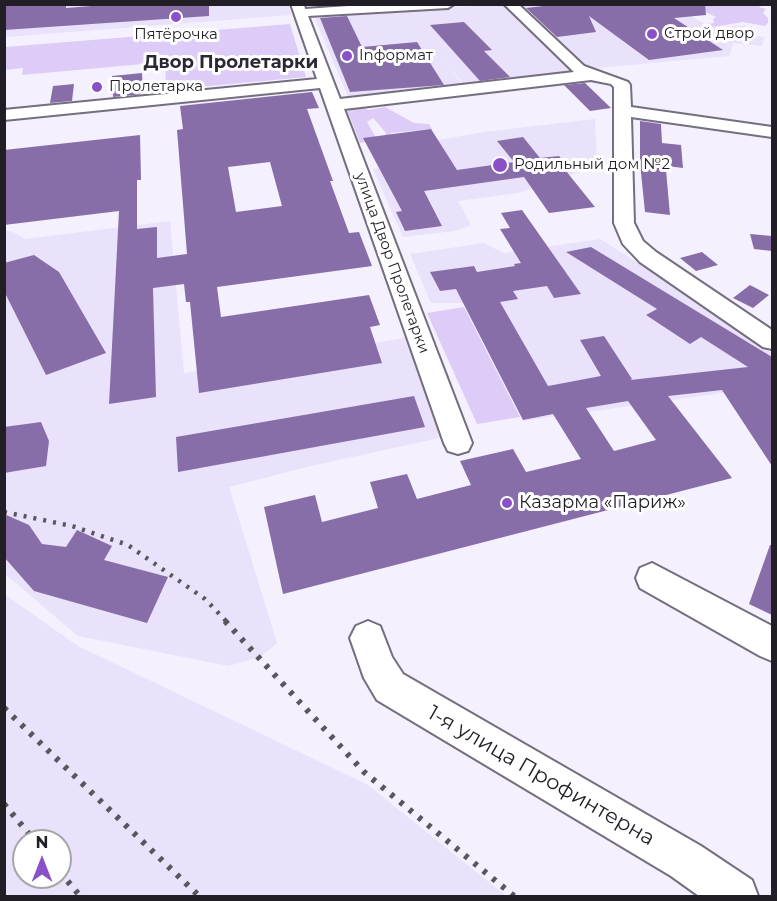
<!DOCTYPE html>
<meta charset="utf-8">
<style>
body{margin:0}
#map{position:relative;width:777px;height:901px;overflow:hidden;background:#f5f0fe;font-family:Montserrat,sans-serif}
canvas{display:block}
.frame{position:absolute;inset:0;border:6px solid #211e25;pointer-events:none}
.north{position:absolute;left:12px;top:829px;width:60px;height:60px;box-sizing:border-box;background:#fff;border:2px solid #a6a5a8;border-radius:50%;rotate:0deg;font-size:16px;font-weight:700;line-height:24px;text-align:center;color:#211e25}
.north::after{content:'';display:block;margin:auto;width:21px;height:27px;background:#8950c7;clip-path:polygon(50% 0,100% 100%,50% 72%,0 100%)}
</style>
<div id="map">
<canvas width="777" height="901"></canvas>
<div class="frame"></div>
<div class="north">N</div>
</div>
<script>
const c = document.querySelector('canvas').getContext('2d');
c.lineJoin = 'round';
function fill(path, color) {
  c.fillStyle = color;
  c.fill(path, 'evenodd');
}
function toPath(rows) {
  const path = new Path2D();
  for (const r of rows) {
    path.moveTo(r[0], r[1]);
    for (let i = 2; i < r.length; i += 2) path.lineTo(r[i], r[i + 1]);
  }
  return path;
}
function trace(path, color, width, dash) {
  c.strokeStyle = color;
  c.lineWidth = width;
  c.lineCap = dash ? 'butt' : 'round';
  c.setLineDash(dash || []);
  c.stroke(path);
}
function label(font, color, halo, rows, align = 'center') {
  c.font = font + ' Montserrat,sans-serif';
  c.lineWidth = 6;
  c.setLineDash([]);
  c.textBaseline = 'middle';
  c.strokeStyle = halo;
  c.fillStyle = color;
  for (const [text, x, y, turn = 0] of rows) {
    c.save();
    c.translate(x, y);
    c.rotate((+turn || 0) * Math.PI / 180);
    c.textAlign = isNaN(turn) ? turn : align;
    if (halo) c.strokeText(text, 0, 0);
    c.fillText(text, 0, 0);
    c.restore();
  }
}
const built = toPath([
 [288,4,291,15,5,37,4,5],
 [505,5,575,74,464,85,444,59,464,87,349,99,313,14],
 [515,5,673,5,711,28,746,25,747,35,764,37,762,46,733,43,729,56,587,69],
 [595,119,597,166,518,193,458,201,470,223,469,226,455,231,403,237,373,169,411,164,416,144,484,132],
 [170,221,184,373,405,338,444,437,311,466,229,487,277,643,260,657,228,666,78,636,5,574,4,231,11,231,25,239],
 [600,239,772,347,772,386,523,421,463,303,431,303,410,254,484,243,503,253],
 [4,594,78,646,368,785,506,896,5,896],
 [24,841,60,841,60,877,24,877]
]);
const green = toPath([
 [717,4,761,5,759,7,766,9,763,13,768,18,768,23,765,26,743,22,713,27,708,24,714,23,713,19,716,17,693,6],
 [290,24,306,77,166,90,165,62,22,75,23,68,5,70,5,47],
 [357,103,368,110,385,107,414,123,429,124,432,129,391,133,390,138,385,138,386,133,373,118,367,122,375,136,383,139,360,143,346,107],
 [464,307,520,417,477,424,427,313]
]);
const building = toPath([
 [4,4,66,4,66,8,117,4,209,4,209,16,4,30],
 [561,4,705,4,706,15,674,18,723,50,649,60,589,16,596,32,557,37,526,8],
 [347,16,362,47,417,42,444,85,350,92,320,18],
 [464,22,492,50,484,51,510,77,480,81,430,25],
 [142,73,143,94,113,97,112,76],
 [585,83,611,108,590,111,564,85],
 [74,84,72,101,50,103,53,86],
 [312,92,319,108,307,109,333,181,330,181,349,233,359,232,372,266,217,287,221,317,369,295,380,325,370,327,382,363,199,393,190,302,186,302,184,284,153,288,156,397,109,404,119,211,4,225,4,150,140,135,141,180,137,180,137,229,157,227,157,258,187,254,177,130,183,129,180,106],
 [270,162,282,206,236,212,228,167],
 [640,121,661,124,662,143,681,145,683,168,667,166,666,170,670,215,645,212,640,163],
 [431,129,457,170,514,162,497,141,523,137,540,158,559,156,572,171,566,171,595,207,549,213,524,177,424,191,442,226,405,231,396,212,402,211,363,138],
 [522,210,581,294,554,298,547,286,513,291,518,299,500,302,548,386,601,376,580,340,604,336,632,379,630,380,748,367,701,337,690,344,646,315,657,309,566,252,591,247,772,357,772,466,722,390,668,396,732,478,283,594,264,507,315,495,322,522,378,508,370,482,407,474,417,499,471,485,460,461,513,449,526,472,581,459,553,414,523,420,456,289,440,291,430,272,474,266,477,272,515,266,514,264,521,263,500,229,510,228,501,213],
 [628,401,656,440,614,451,586,408],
 [750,234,772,236,772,251,754,249],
 [702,252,718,265,696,271,680,258],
 [34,255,59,272,106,353,46,375,4,291,4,263],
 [750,285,769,295,753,308,733,298],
 [414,396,425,427,178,472,176,437],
 [41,422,49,441,46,466,4,473,4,427],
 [4,514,29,525,42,544,66,547,77,530,112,546,104,560,168,577,147,623,34,591,4,557],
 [770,545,772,545,772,615,749,604]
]);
const minor = toPath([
 [291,4,304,4,305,9,376,4,454,4,448,8,308,16,340,99,574,72,504,4,518,4,584,66,628,82,630,85,631,107,772,127,772,137,631,117,634,223,643,241,656,252,772,330,772,349,763,347,640,262,623,244,614,223,614,87,611,84,591,80,344,109,472,443,468,451,458,454,448,451,444,443,320,88,4,120,4,110,317,79,291,4],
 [652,563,772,626,772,661,760,656,640,588,636,578,640,568,652,563],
 [368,621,380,626,392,657,403,674,701,846,752,880,758,896,699,896,671,876,377,700,364,678,350,638,356,626,368,621]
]);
const railFar1 = toPath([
 [4,512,72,526,128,545,205,599,227,622]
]);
const rail = toPath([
 [225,621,364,772,514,896],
 [4,708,199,896],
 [4,804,35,841],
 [60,872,80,896]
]);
const markers = [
 [176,17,6,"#8950c7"],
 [652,34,6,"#8950c7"],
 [347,56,6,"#8950c7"],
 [97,87,6,"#8950c7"],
 [500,165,8,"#8950c7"],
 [507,503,6,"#8950c7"]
];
const farPoinames = [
 ["Строй двор",664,34],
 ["Пятёрочка",176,35,"center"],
 ["Inформат",359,56],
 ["Пролетарка",109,87],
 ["Родильный дом №2",514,165]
];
const farStreetnames = [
 ["улица Двор Пролетарки",392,263,70]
];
const farQuarternames = [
 ["Двор Пролетарки",231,63]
];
const poiNames = [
 ["Казарма «Париж»",519,503]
];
const nearStreetnames = [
 ["1-я улица Профинтерна",541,776,30]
];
fill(built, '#eae1fa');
fill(green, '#ddccf8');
fill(building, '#876ea9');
trace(minor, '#746e7e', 4);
fill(minor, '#fff');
trace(railFar1, '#59565f', 4.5, [3, 7]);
trace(rail, '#59565f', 6, [4, 8]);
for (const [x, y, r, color] of markers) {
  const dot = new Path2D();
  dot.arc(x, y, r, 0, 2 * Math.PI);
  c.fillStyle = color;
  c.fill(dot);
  trace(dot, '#fff', 2);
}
label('15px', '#211e25', '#fff', farPoinames, 'left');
label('15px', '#211e25', '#fff', farStreetnames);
label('bold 18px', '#2c2734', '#fff', farQuarternames);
label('18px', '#211e25', '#fff', poiNames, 'left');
label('21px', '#211e25', '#fff', nearStreetnames);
</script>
